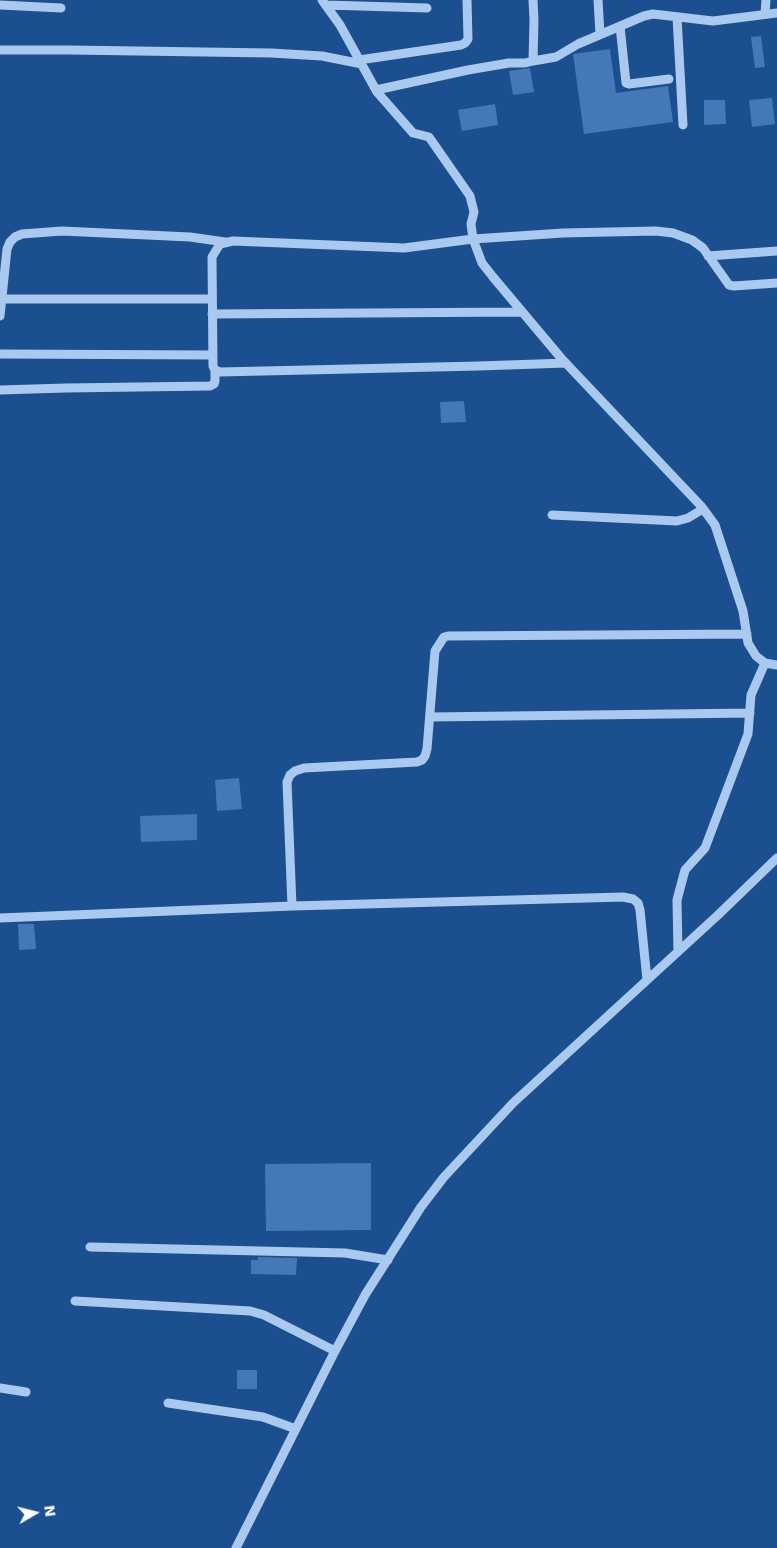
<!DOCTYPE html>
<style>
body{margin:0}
#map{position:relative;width:777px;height:1548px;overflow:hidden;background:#1b4f8f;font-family:"DejaVu Sans",sans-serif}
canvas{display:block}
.north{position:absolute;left:10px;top:1488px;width:50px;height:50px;-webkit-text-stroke:4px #1b4f8f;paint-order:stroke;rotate:82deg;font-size:14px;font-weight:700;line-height:20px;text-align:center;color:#fff}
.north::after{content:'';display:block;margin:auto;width:18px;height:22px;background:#fff;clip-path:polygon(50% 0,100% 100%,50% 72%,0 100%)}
</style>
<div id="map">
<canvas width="777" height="1548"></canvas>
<div class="north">N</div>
</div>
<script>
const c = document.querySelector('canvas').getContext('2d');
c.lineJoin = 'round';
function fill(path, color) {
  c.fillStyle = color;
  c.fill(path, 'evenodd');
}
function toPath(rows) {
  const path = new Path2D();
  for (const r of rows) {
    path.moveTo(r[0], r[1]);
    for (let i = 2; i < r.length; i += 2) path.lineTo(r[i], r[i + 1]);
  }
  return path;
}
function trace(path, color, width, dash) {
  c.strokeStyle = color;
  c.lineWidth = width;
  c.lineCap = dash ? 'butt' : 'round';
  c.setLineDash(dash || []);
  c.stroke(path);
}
const building = toPath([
 [761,36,765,67,755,68,751,37],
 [610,49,616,93,668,86,673,122,584,134,573,54],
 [530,68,534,92,513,95,509,71],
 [772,98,775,124,752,127,749,100],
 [704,100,725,100,726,124,704,125],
 [495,104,498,125,462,131,458,110],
 [464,401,466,422,441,423,440,402],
 [239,778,242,809,217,811,215,780],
 [197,814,197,840,141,842,140,816],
 [18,924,34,924,36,949,19,950],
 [371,1163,371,1230,266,1231,265,1164],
 [258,1257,297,1258,296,1275,251,1274,251,1260,258,1260],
 [237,1370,257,1370,257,1389,237,1389]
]);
const minor = toPath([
 [322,0,340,25,377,92,413,133,429,137,470,196,474,212,471,224,473,239,482,263,493,277,561,358,701,506,715,525,743,611,748,643,756,656,765,663,777,665],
 [598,0,600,34],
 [0,5,61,8],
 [326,5,427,8],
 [765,14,766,0],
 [677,17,683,125],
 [620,26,626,83,629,84,669,79],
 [0,50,70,50,271,53,322,56,362,64],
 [359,60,461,45,465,43,468,39,467,0],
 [533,61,556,57,578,44,644,16,653,14,713,21,777,13],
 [376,90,468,70,509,63,525,63,533,61,534,20,533,0],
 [708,256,777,251],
 [2,299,212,299],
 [212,314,522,312],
 [0,316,7,249,10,242,15,237,22,234,62,231,190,237,225,242],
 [0,354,213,355],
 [566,363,479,366,220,372,215,370,213,366,212,257,220,244,233,241,404,248,473,239,563,233,656,231,673,233,692,240,703,248,729,285,734,286,777,283],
 [0,390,66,388,210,386,214,384,215,381,215,370],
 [552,515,677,521,688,518,703,509],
 [430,717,750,713],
 [292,906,287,782,290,775,295,771,304,768,417,762,422,760,425,756,427,749,435,651,444,637,448,636,747,634],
 [0,918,292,906,623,897,633,899,638,903,640,910,647,980],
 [678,952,677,900,685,870,705,848,748,734,751,695,765,663],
 [90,1247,345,1253,388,1260],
 [75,1301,250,1311,264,1315,335,1351],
 [0,1388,26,1392],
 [168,1403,263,1417,296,1429],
 [236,1548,335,1351,365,1295,421,1207,444,1177,513,1103,718,915,777,858]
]);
fill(building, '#4478b7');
trace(minor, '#a9c9ee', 9);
</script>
